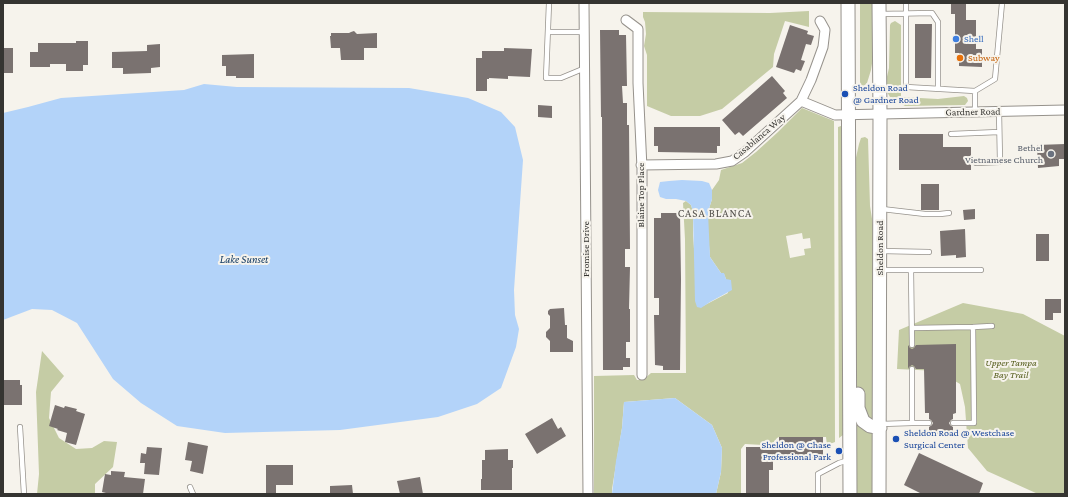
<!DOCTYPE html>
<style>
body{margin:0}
#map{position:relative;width:1068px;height:497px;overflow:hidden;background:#f6f3ec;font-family:"Crimson Pro",serif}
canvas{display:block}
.frame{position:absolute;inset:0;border:4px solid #353431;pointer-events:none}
</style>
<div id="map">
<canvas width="1068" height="497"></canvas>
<div class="frame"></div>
</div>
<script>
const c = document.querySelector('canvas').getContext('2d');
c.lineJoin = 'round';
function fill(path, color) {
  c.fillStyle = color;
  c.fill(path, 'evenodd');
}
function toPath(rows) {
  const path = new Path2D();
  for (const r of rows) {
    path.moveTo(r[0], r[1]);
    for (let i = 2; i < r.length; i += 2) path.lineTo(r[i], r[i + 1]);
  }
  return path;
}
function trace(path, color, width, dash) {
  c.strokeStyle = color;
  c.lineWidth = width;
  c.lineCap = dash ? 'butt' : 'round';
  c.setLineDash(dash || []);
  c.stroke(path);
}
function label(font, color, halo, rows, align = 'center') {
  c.font = font + ' "Crimson Pro",serif';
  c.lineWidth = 4;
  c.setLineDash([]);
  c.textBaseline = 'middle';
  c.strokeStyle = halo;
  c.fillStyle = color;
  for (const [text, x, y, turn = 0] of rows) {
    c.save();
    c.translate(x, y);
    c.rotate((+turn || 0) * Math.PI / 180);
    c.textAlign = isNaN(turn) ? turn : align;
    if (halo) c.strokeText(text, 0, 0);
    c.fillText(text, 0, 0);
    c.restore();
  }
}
const green = toPath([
 [860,3,873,3,873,57,871,70,867,83,864,86,861,85,860,82],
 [809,11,809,27,785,21,774,54,773,67,722,109,700,116,671,116,647,106,647,55,644,46,646,34,645,22,643,17,643,12,770,13],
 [895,21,901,25,901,97,938,99,964,96,967,98,968,101,965,105,905,106,890,97,886,90,886,81,889,68,890,25,891,23],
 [802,108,834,121,835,442,827,445,826,437,779,437,777,438,773,443,763,445,745,444,741,449,741,494,716,494,721,472,722,448,712,425,675,398,624,402,622,428,612,489,612,494,594,494,594,376,634,375,637,380,643,380,651,373,686,373,685,239,683,203,686,201,691,205,693,212,693,235,695,262,703,306,728,293,726,279,724,274,721,273,710,257,708,234,708,212,712,199,712,190,719,180,721,170,742,163,756,152,778,132],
 [802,233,803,239,810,238,811,248,804,249,805,255,790,258,786,236],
 [844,125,844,434,843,435,839,438,838,127],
 [865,137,868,139,870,206,873,225,873,494,855,494,855,162,859,144,861,138],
 [963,303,1023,314,1065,336,1065,494,1038,494,987,471,968,448,965,407,960,384,938,371,897,369,899,330],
 [42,351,64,376,51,392,49,418,59,438,76,449,92,448,104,441,117,442,113,467,95,484,95,494,37,494,39,474,36,392]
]);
const water = toPath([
 [204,84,237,87,409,88,468,98,501,112,515,127,523,160,514,290,515,315,519,329,516,347,501,388,477,404,438,417,340,430,225,433,177,426,141,403,113,379,77,323,52,310,32,309,3,320,3,113,28,107,61,98,184,90],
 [682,180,702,181,709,183,712,190,712,199,708,212,710,257,721,273,724,273,726,279,731,280,732,290,710,302,701,308,697,307,695,301,693,212,691,205,686,201,676,199,666,199,660,197,658,190,660,182,669,181],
 [675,398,712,425,722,448,721,472,716,494,612,494,616,461,622,428,624,402]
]);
const building = toPath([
 [951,3,966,3,966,20,976,20,976,49,982,49,982,67,959,66,959,53,955,53,955,14,951,14],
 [915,24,932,24,931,78,915,78],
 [790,25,808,31,807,34,814,36,811,45,806,44,801,60,805,61,801,71,796,69,794,73,776,67],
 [600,30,619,30,619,35,626,35,627,86,622,86,623,103,627,103,627,125,629,125,630,249,625,249,625,267,630,267,629,309,630,309,630,342,626,342,626,358,630,358,630,367,623,367,623,370,603,370,602,117,601,117],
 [354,31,357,34,377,33,377,48,364,48,364,60,341,60,340,48,331,48,330,36,331,36,331,33,349,33,351,32],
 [76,41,88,41,88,65,83,65,83,71,66,71,66,64,50,64,50,67,30,67,30,52,38,52,38,43,76,43],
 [160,44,160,67,151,68,151,73,123,74,123,68,112,68,112,52,147,51,147,45],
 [3,48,13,48,13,73,3,73],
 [504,48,532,49,530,77,508,76,508,79,489,78,489,79,487,79,487,91,476,91,476,58,482,58,482,51,504,51],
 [254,54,254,78,236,78,236,76,226,76,226,66,222,66,222,55],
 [772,76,785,91,783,93,787,98,743,136,739,132,735,135,722,120],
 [538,105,552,106,552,118,538,117],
 [654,127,720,127,720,146,717,146,717,153,658,152,658,146,654,146],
 [899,134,943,134,943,147,971,147,971,170,899,170],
 [1065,144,1065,159,1059,159,1059,166,1038,168,1037,145],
 [921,184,939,184,939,210,921,210],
 [975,209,975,219,964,220,963,210],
 [661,213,680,213,681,279,680,370,663,370,663,366,655,365,654,315,659,315,659,298,654,298,654,218,661,218],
 [965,229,966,257,956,258,956,255,941,256,940,231],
 [1036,234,1049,234,1049,261,1036,261],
 [1045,299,1061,299,1061,313,1053,313,1053,320,1045,320],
 [564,308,565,325,567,325,567,338,573,341,573,352,550,352,550,341,546,337,546,332,550,328,550,316,548,314,548,311,550,309],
 [956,344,956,413,953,414,953,419,951,420,949,423,950,425,953,427,953,434,929,435,929,427,932,425,933,423,931,420,929,419,929,413,925,413,924,369,916,369,914,366,912,365,909,367,908,369,908,345,910,348,912,349,914,348,916,345],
 [3,380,20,380,20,385,22,385,22,405,3,405],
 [55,405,64,408,65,406,77,409,76,411,85,414,76,445,65,442,67,433,57,430,58,429,49,426],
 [552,418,558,429,561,427,566,436,537,454,525,434],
 [779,437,823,437,823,461,773,461,773,470,769,470,769,494,746,494,746,447,779,447],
 [188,442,208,446,203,474,190,471,192,461,185,460],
 [147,447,162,448,159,475,144,474,145,463,140,463,141,453,146,454],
 [508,449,508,460,513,460,513,468,512,468,512,490,481,490,481,479,482,479,482,460,485,460,485,450],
 [919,453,983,483,979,494,922,494,904,485],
 [266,465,293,465,293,485,276,485,276,494,266,494],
 [111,471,125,472,124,477,145,479,143,494,110,494,102,492,105,474,111,475],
 [420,477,423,494,400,494,397,481],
 [352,485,353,494,330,494,330,486]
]);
const lane = toPath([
 [549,3,546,78,561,78,585,68],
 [906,3,906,87,975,91,995,79,1002,3],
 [881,14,932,13,938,22,938,89],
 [548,32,584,32],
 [975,112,975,91],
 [951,134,999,132],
 [976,163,1000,162,999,111],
 [882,209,925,214,940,214,949,213],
 [882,251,929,252],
 [882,270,911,270,912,345],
 [911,270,981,270],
 [973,327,992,326],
 [912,328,973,327,974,423,953,423],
 [912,423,929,423],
 [881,424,912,423,912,369],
 [20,427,24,494],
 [190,487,193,494],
 [818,494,818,474,839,463,849,460]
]);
const street = toPath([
 [584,3,588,494],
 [626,20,638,29,638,83,642,168,642,375],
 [801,101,811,80,823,47,825,30,820,21],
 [641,165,716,164,732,161,745,152,801,101,835,115,1065,110]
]);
const secondary = toPath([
 [848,3,850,494],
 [858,394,858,408,863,421,870,426,880,428],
 [879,494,880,114,879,3]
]);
const markers = [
 [956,39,4,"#3f7fe0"],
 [960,58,4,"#e8710a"],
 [845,94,4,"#1a4fb4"],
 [1051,154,4,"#6b7280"],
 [896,439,4,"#1a4fb4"],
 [839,451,4,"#1a4fb4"]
];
const shopNames = [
 ["Shell",964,39]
];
const foodNames = [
 ["Subway",968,58]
];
const transitNames = [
 ["Sheldon Road",853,88],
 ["@ Gardner Road",853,100],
 ["Sheldon Road @ Westchase",904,433],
 ["Surgical Center",904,445],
 ["Sheldon @ Chase",831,445,"right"],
 ["Professional Park",831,457,"right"]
];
const streetNames = [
 ["Gardner Road",973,112,-1],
 ["Casablanca Way",759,137,-40],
 ["Blaine Top Place",641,195,-90],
 ["Sheldon Road",880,248,-90],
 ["Promise Drive",586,249,-90]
];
const worshipNames = [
 ["Bethel",1043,148],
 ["Vietnamese Church",1043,160]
];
const parkNames = [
 ["Upper Tampa",1011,363],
 ["Bay Trail",1011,375]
];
const neighbourhoodNames = [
 ["CASA BLANCA",715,214]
];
const waterNames = [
 ["Lake Sunset",244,260]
];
fill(green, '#c5cca5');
fill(water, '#b3d3f9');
fill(building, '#7a7270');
trace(lane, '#96928c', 6);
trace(street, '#96928c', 11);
trace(secondary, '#96928c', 15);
trace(lane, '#fff', 4.5);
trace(street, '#fff', 9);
trace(secondary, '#fff', 13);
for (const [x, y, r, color] of markers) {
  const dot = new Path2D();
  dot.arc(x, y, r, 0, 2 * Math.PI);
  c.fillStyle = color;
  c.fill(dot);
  trace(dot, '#f6f3ec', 1.5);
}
label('10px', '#366cbe', '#f6f3ec', shopNames, 'left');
label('10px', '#c56008', '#f6f3ec', foodNames, 'left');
label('10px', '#164399', '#f6f3ec', transitNames, 'left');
label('10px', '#353431', '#f6f3ec', streetNames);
label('10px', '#5b616d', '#f6f3ec', worshipNames, 'right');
label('italic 10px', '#555d1c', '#f6f3ec', parkNames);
c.letterSpacing = '1px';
label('11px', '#54514c', '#f6f3ec', neighbourhoodNames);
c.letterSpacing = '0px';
label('italic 11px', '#0b345e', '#f6f3ec', waterNames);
</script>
